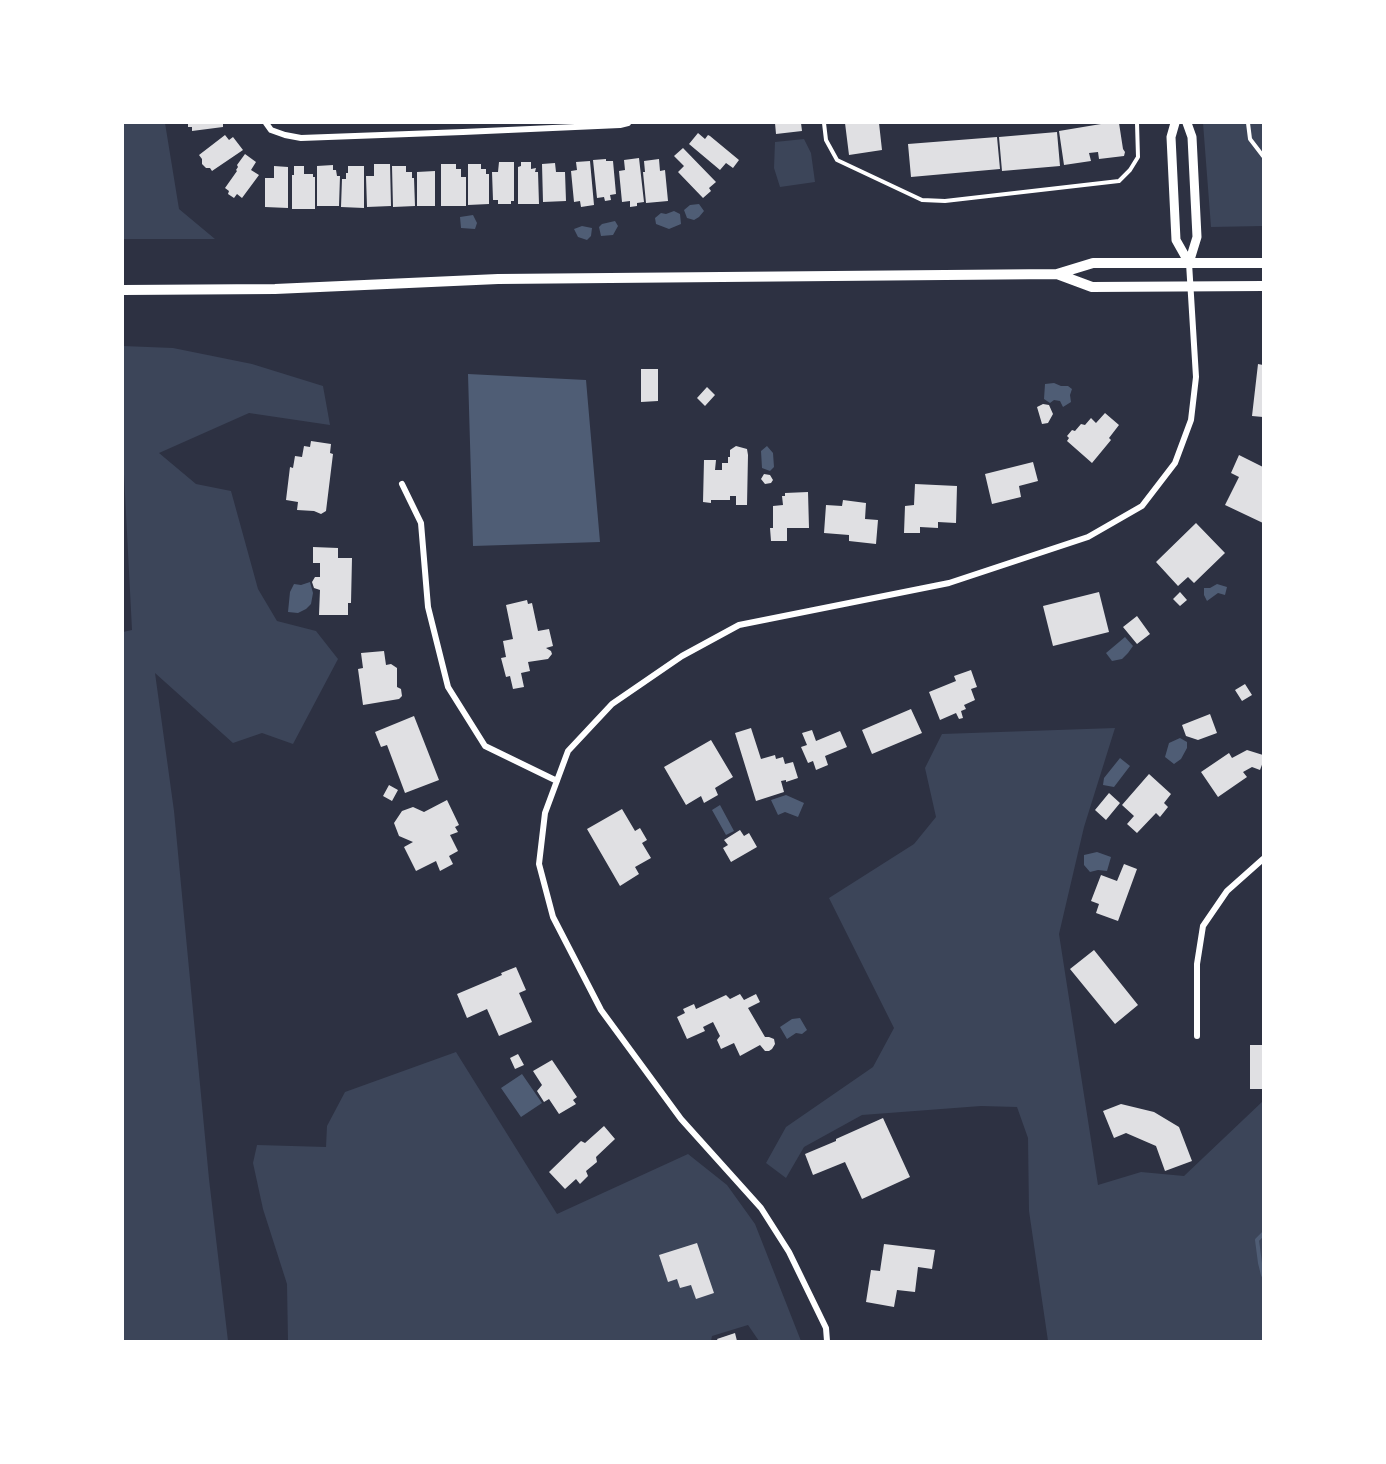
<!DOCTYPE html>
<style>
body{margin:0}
#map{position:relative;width:1386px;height:1464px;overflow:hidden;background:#2d3142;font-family:"Varela Round",sans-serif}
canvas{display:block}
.frame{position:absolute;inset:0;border:124px solid #fff;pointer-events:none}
</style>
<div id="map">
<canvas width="1386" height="1464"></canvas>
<div class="frame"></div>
</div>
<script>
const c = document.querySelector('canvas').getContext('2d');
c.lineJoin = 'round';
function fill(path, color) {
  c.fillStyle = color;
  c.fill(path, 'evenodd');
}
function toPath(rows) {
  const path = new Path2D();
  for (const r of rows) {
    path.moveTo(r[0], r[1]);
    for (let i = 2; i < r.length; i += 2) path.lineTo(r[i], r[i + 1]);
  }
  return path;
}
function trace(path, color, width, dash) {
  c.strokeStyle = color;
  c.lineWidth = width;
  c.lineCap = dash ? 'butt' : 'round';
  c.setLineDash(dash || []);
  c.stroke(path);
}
const green = toPath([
 [123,123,165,123,179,209,215,239,123,239],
 [1203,123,1263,123,1263,226,1211,227],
 [804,139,811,153,815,182,780,187,774,168,775,142],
 [123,346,173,348,252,364,323,386,330,425,249,413,159,453,196,484,231,491,258,589,277,621,316,631,338,659,293,744,262,733,233,743,155,673,174,811,209,1179,228,1341,123,1341,123,632,132,630,123,455],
 [1115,728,1084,827,1059,934,1098,1185,1141,1172,1184,1176,1263,1101,1263,1341,1048,1341,1029,1211,1028,1138,1017,1107,981,1106,862,1115,804,1147,786,1178,766,1163,786,1127,873,1067,894,1028,829,898,914,844,936,817,925,768,942,734],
 [456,1052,557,1214,688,1154,727,1185,755,1224,801,1341,759,1341,748,1325,712,1336,711,1341,288,1341,287,1284,263,1209,253,1163,257,1145,326,1147,327,1126,345,1092]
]);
const water = toPath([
 [699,204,704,211,699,217,694,220,687,218,684,210,690,205],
 [674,211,680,214,681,224,669,229,656,224,655,218,661,213,666,214],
 [473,215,477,223,475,229,461,228,460,217],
 [615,221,618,226,613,235,601,236,599,227,602,224],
 [582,226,592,228,591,236,587,240,578,237,574,229],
 [468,374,586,380,600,542,473,546],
 [1054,383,1061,386,1068,386,1072,389,1070,395,1071,402,1063,407,1060,401,1054,400,1050,403,1044,399,1045,384],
 [767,446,773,453,774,467,770,471,762,468,761,451],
 [310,582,313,593,311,604,306,609,298,613,288,612,290,592,294,584,301,585],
 [1217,584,1227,587,1225,595,1218,593,1207,601,1204,595,1204,588,1210,588],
 [1125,637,1133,646,1128,653,1122,659,1112,661,1106,653],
 [1180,738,1187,742,1187,748,1181,759,1174,764,1165,757,1169,743],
 [1120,758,1130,766,1114,787,1103,785,1104,778],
 [786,795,804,803,798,817,785,812,778,815,771,800],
 [720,805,734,831,726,835,712,810],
 [1097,852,1111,857,1107,871,1098,870,1090,872,1084,865,1084,855],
 [800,1018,807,1030,802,1034,796,1033,787,1039,780,1027,792,1019],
 [522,1074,542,1103,521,1117,501,1088]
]);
const stream = toPath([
 [1263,1234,1257,1240,1260,1263,1263,1275]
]);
const building = toPath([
 [188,123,223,123,223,127,192,131,192,127,188,127],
 [775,123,801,123,802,131,776,134],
 [845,123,879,123,882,150,849,155],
 [1107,123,1119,123,1123,149,1125,152,1124,156,1099,159,1098,152,1089,153,1091,161,1064,165,1059,131],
 [1057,132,1060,166,1002,171,999,137],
 [698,133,705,139,708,135,710,136,739,160,733,168,726,163,720,170,689,144],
 [225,135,229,140,233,137,243,150,212,171,210,168,206,168,202,164,202,159,199,155],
 [997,137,1000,169,911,177,908,144],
 [683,148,716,182,709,188,711,191,703,198,678,172,684,166,674,156],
 [245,154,256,162,251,170,259,175,242,198,237,194,234,198,228,194,229,191,225,188,237,171,236,170,238,167,237,165],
 [639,158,644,202,637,203,637,206,630,207,630,201,622,202,619,171,625,170,624,160],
 [606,159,606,161,613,161,616,194,610,195,611,200,605,201,604,197,597,198,593,160],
 [659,159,660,171,665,170,668,201,646,203,643,172,645,172,644,161],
 [590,161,594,205,581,207,580,201,574,202,571,171,577,170,576,162],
 [499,162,514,162,514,201,511,201,511,204,498,204,498,200,493,200,492,172,498,172],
 [521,162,531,162,531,169,536,168,535,172,538,172,539,204,518,204,518,167,521,166],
 [555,163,556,172,565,172,566,201,543,202,542,164],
 [374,164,390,164,391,206,367,207,366,176,374,176],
 [441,164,456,164,456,169,461,169,461,177,466,177,466,206,441,206],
 [468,164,481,164,481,169,486,169,486,174,489,174,489,204,468,205],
 [333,165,333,170,336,170,337,176,340,176,339,206,317,206,317,166],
 [274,166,288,167,288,208,265,207,265,178,274,178],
 [294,166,304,166,304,174,313,174,313,177,315,177,315,209,292,209,292,175,294,175],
 [348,166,364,166,364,208,341,207,342,179,346,179,346,173,348,173],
 [392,166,406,166,406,172,412,172,412,178,414,178,415,206,393,207],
 [435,171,435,206,417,206,417,172],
 [1258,364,1263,365,1263,417,1252,416],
 [641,369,658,369,658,401,641,402],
 [707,387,715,395,705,406,697,398],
 [1043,404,1049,405,1053,414,1048,423,1042,424,1037,407],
 [1105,413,1119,425,1109,438,1111,440,1092,463,1067,441,1069,438,1067,436,1072,430,1075,431,1081,424,1085,425,1091,418,1096,423],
 [311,441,331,444,330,453,333,454,326,511,321,514,314,511,297,510,298,502,286,500,290,467,293,468,295,456,302,457,304,446,310,447],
 [736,446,747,449,748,455,747,505,736,505,736,496,730,496,730,500,711,500,711,503,703,502,704,460,716,460,715,470,722,470,722,463,728,463,728,457,730,457,730,450],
 [1239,455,1263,467,1263,523,1225,505,1239,477,1231,473],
 [1033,462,1038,481,1019,486,1021,497,992,504,985,474],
 [764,474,770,475,773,480,771,483,765,484,761,479],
 [915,484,957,486,956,523,938,522,938,528,920,527,920,533,904,533,905,506,914,505],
 [808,492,809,528,787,528,787,541,771,541,770,528,773,528,773,506,783,505,782,496,785,496,785,493],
 [843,500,866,503,865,519,878,520,876,544,849,541,849,535,824,533,826,505,842,506],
 [1196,523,1225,553,1194,583,1188,577,1178,586,1156,562],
 [313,547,338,548,338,558,352,558,351,603,348,603,348,615,319,615,320,590,314,588,312,582,315,577,320,577,320,563,313,563],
 [1099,592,1109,632,1053,646,1043,606],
 [1180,592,1187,600,1180,606,1173,599],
 [527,600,528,604,532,603,538,631,549,629,553,646,546,648,551,651,552,654,548,659,528,662,530,671,521,673,524,687,513,689,510,676,506,677,501,658,506,657,503,641,513,639,506,605],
 [1137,616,1150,634,1137,644,1123,627],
 [384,651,386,665,391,664,397,668,397,687,401,689,402,696,399,699,363,705,358,669,363,668,361,653],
 [971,670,977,687,971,689,975,700,964,705,966,709,961,711,963,718,959,719,956,713,940,720,929,692,956,681,954,676],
 [1245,684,1252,695,1242,701,1235,690],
 [911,709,922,733,872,754,862,730],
 [1210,714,1217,733,1198,740,1186,736,1182,725],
 [414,716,439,780,405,793,387,745,381,747,375,732],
 [751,728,761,759,775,755,776,759,783,757,785,764,793,762,798,778,786,782,786,780,781,781,784,792,756,801,735,733],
 [812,730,816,741,840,731,847,747,825,756,828,765,816,770,813,761,808,763,801,747,807,745,802,733],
 [711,740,733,777,715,788,718,795,704,803,701,796,686,805,664,767],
 [1247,750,1263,755,1263,762,1260,770,1252,767,1243,772,1247,777,1218,797,1201,772,1229,753,1232,758],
 [1149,774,1171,794,1164,803,1168,807,1160,817,1156,813,1137,833,1127,824,1134,816,1122,805],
 [389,785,398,790,392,801,383,796],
 [1109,793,1120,803,1106,820,1095,810],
 [447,800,459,825,455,827,458,832,450,835,458,851,449,856,453,864,440,871,436,861,416,871,404,847,413,842,399,836,394,823,402,811,413,807,424,812],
 [622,809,635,831,640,828,647,840,642,843,651,858,635,867,639,874,620,886,587,829],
 [740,830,744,836,749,833,757,847,731,862,723,848,728,845,724,840],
 [1124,864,1137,869,1118,921,1096,913,1099,904,1091,901,1101,875,1117,881],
 [1094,950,1138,1005,1115,1024,1070,969],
 [516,967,526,990,519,993,532,1022,499,1036,487,1009,467,1018,457,994,502,975,501,973],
 [740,994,744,1000,756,994,760,1002,748,1008,765,1037,769,1037,774,1039,775,1044,772,1049,769,1051,765,1051,760,1045,740,1056,734,1043,721,1049,717,1040,720,1036,713,1022,703,1027,705,1031,687,1039,677,1017,685,1013,683,1009,694,1004,696,1009,726,995,730,999],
 [1250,1045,1263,1045,1263,1089,1250,1089],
 [518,1054,524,1065,515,1069,510,1058],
 [552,1060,577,1097,573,1100,576,1104,559,1114,549,1099,544,1102,537,1091,542,1085,533,1071],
 [1121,1104,1154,1112,1179,1127,1192,1161,1165,1171,1156,1146,1126,1133,1114,1138,1103,1111],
 [883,1118,910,1177,862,1199,845,1162,813,1175,805,1154,836,1141,836,1139],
 [604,1126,615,1139,596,1157,597,1162,586,1171,588,1176,580,1184,576,1179,565,1189,549,1172,581,1141,585,1143],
 [697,1243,714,1293,696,1299,691,1285,680,1288,677,1279,668,1282,659,1255],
 [884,1244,935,1250,932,1269,918,1267,915,1292,897,1290,894,1307,866,1302,871,1270,880,1271],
 [735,1333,737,1341,718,1341,717,1339]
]);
const service = toPath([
 [824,123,826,140,837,160,922,200,945,201,1119,181,1130,170,1138,157,1137,123],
 [1248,123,1250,139,1263,156]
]);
const minor = toPath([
 [266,123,271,130,285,135,301,138,463,132,620,125,628,123],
 [402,484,421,523,428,607,448,687,485,746,557,781],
 [1197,1036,1197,964,1203,926,1227,891,1263,859],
 [827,1341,826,1328,789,1252,761,1208,681,1119,601,1010,553,917,539,864,545,813,568,751,612,704,682,656,739,625,949,583,1088,537,1142,506,1175,463,1191,420,1196,377,1189,263]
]);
const tertiary = toPath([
 [1175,123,1171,137,1176,240,1189,263],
 [1187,123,1192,137,1197,237,1189,263]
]);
const secondary = toPath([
 [1057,274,1092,287,1263,286],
 [123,290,275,289,498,279,1057,274,1093,263,1263,263]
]);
fill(green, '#3c4559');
fill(water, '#4f5d75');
trace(stream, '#4f5d75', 4);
fill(building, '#e0e0e3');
trace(service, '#fff', 4);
trace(minor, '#fff', 6);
trace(tertiary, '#fff', 9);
trace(secondary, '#fff', 10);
</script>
